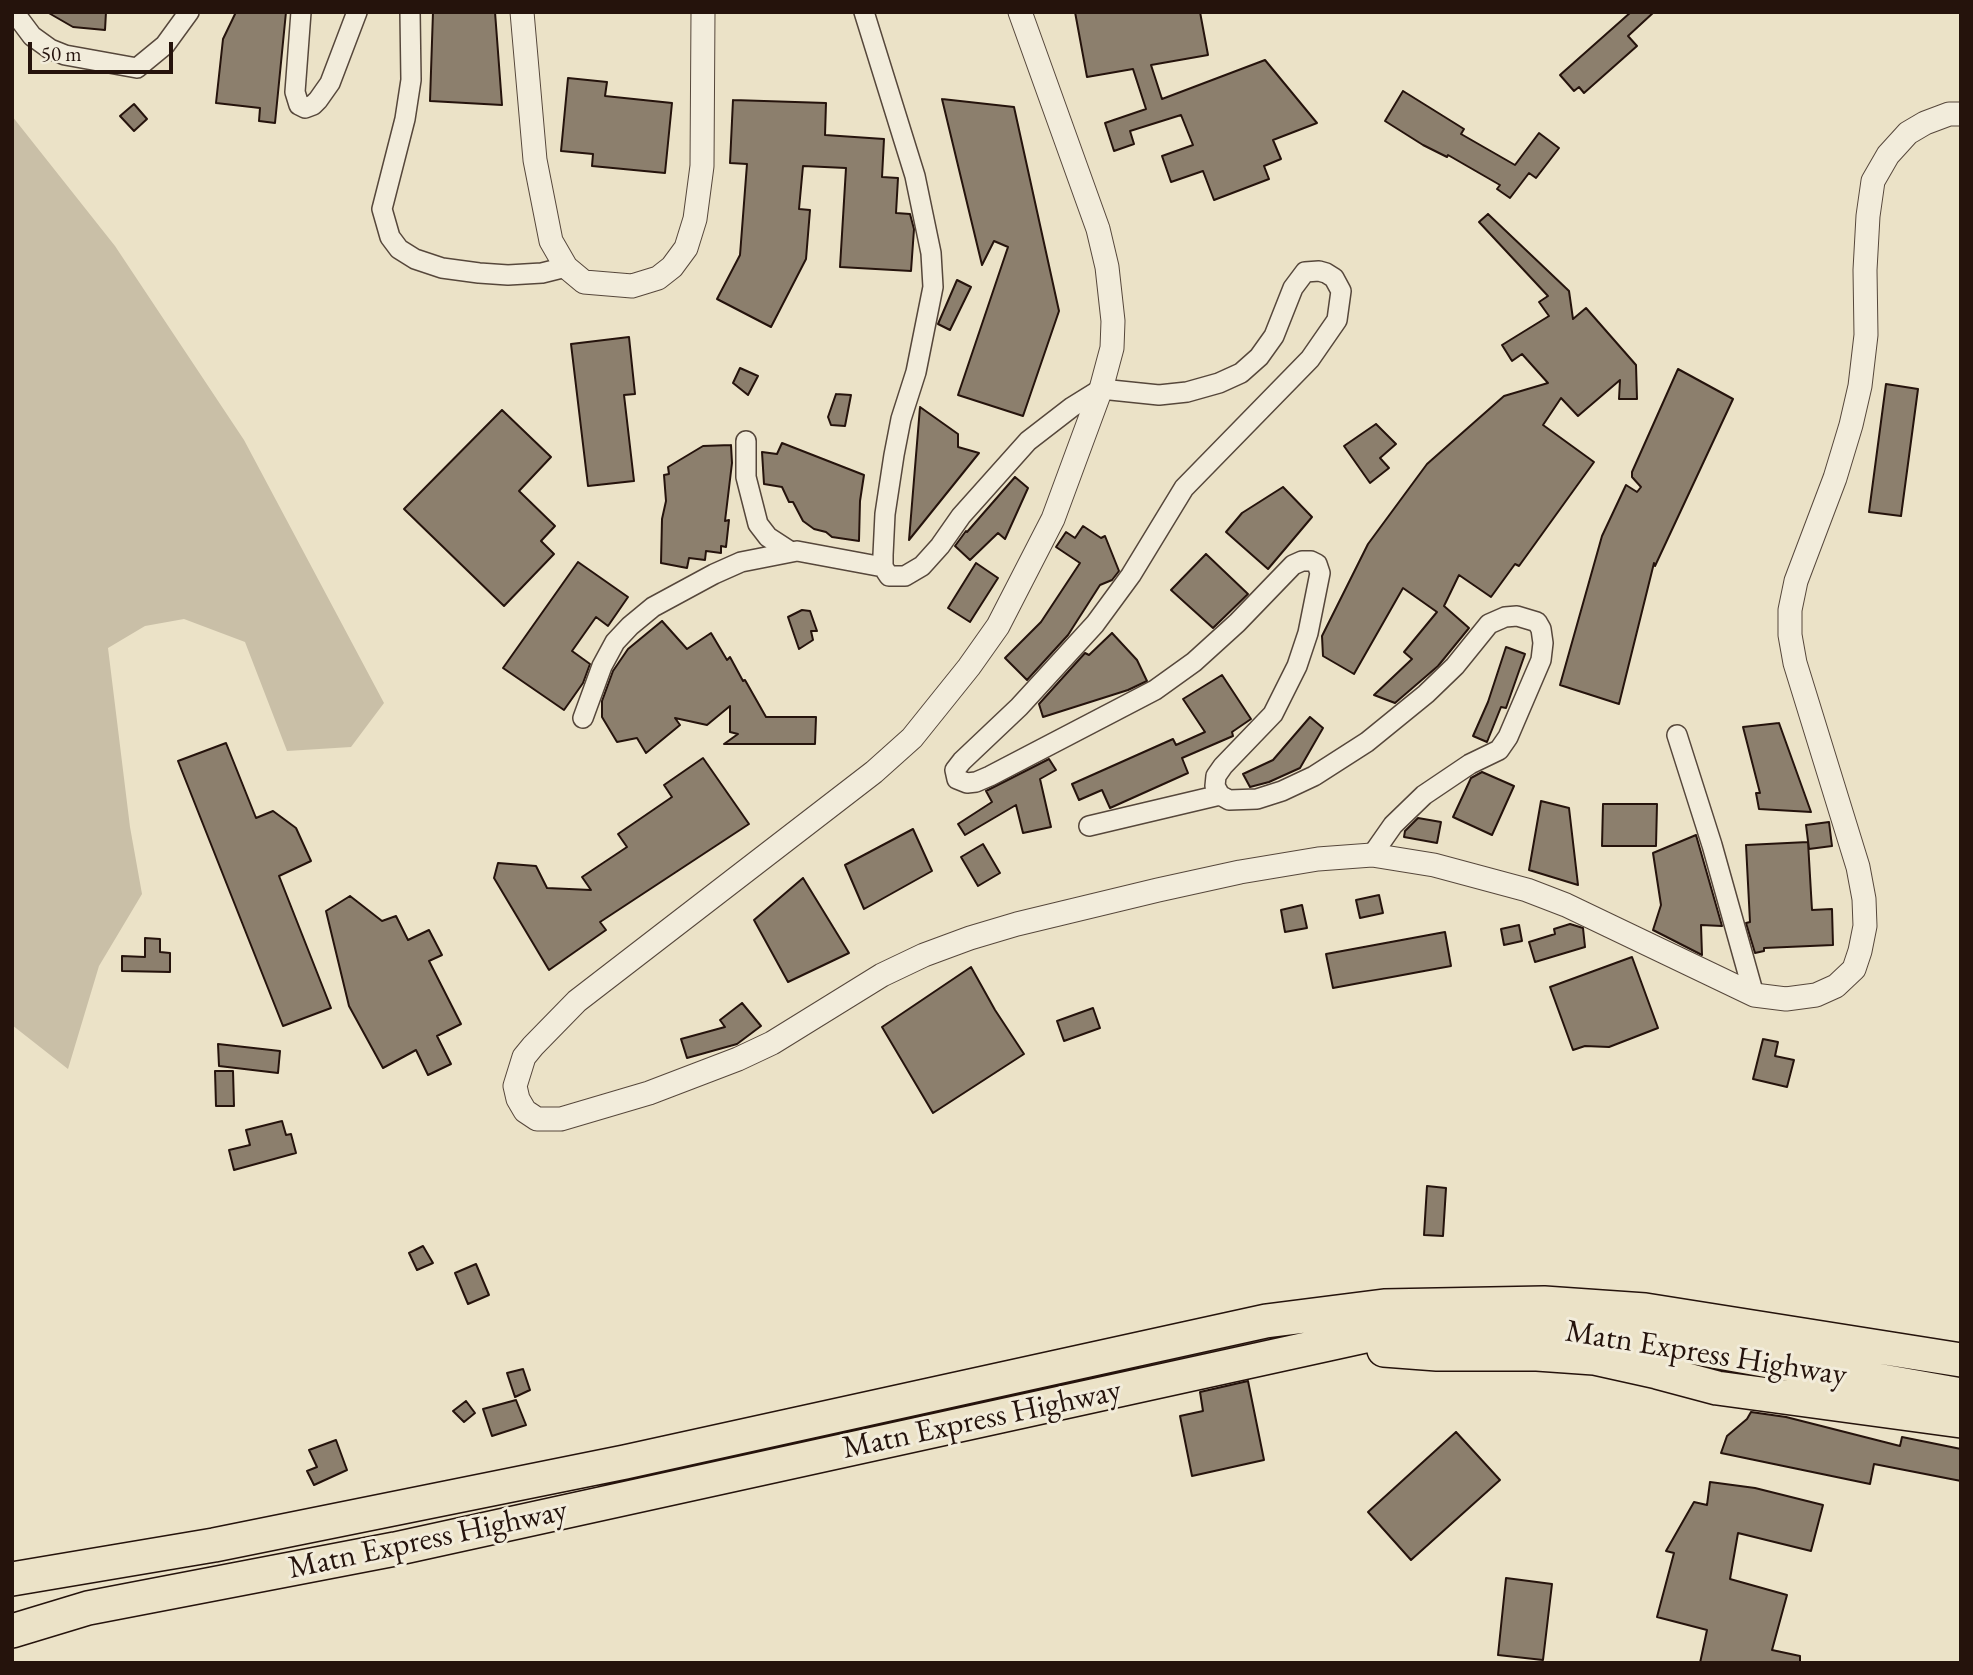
<!DOCTYPE html>
<style>
body{margin:0}
#map{position:relative;width:1973px;height:1675px;overflow:hidden;background:#ebe2c7;font-family:"EB Garamond",serif}
canvas{display:block}
.frame{position:absolute;inset:0;border:14px solid #25130c;pointer-events:none}
.scale{position:absolute;left:28px;top:42px;width:145px;height:32px;box-sizing:border-box;border:4px solid #25130c;border-top:0;padding-left:9px;font-size:21px;line-height:24px;white-space:nowrap;color:#25130c;-webkit-text-stroke:5px #f2ecdb;paint-order:stroke}
</style>
<div id="map">
<canvas width="1973" height="1675"></canvas>
<div class="frame"></div>
<div class="scale">50 m</div>
</div>
<script>
const c = document.querySelector('canvas').getContext('2d');
c.lineJoin = 'round';
function fill(path, color) {
  c.fillStyle = color;
  c.fill(path, 'evenodd');
}
function toPath(rows) {
  const path = new Path2D();
  for (const r of rows) {
    path.moveTo(r[0], r[1]);
    for (let i = 2; i < r.length; i += 2) path.lineTo(r[i], r[i + 1]);
  }
  return path;
}
function trace(path, color, width, dash) {
  c.strokeStyle = color;
  c.lineWidth = width;
  c.lineCap = dash ? 'butt' : 'round';
  c.setLineDash(dash || []);
  c.stroke(path);
}
function label(font, color, halo, rows, align = 'center') {
  c.font = font + ' "EB Garamond",serif';
  c.lineWidth = 6;
  c.setLineDash([]);
  c.textBaseline = 'middle';
  c.strokeStyle = halo;
  c.fillStyle = color;
  for (const [text, x, y, turn = 0] of rows) {
    c.save();
    c.translate(x, y);
    c.rotate((+turn || 0) * Math.PI / 180);
    c.textAlign = isNaN(turn) ? turn : align;
    if (halo) c.strokeText(text, 0, 0);
    c.fillText(text, 0, 0);
    c.restore();
  }
}
const green = toPath([
 [12,116,115,246,244,440,384,703,351,747,287,751,245,642,184,619,145,626,108,648,130,827,142,894,99,966,68,1069,12,1025]
]);
const building = toPath([
 [47,12,106,12,105,30,73,27,47,12],
 [236,12,286,12,275,123,259,121,260,108,216,103,223,39,236,12],
 [433,12,495,12,502,105,430,101,433,12],
 [1075,12,1200,12,1208,55,1151,65,1162,99,1265,60,1317,123,1273,140,1281,159,1264,166,1269,179,1214,200,1203,171,1171,182,1162,156,1193,145,1181,115,1130,131,1134,144,1114,151,1105,123,1146,109,1133,69,1087,77,1075,12],
 [1631,12,1654,12,1628,36,1637,46,1584,93,1579,87,1574,91,1560,75,1631,12],
 [568,78,607,82,605,96,672,103,665,173,592,166,593,154,561,151,568,78],
 [1403,91,1464,129,1461,134,1515,165,1539,133,1559,148,1536,178,1529,173,1510,198,1497,189,1500,185,1448,155,1447,157,1423,145,1385,121,1403,91],
 [942,99,1014,107,1059,311,1023,416,958,395,1008,247,994,241,982,265,942,99],
 [733,100,826,103,825,135,884,139,882,177,898,178,896,213,910,214,914,229,911,271,840,267,846,168,803,166,799,209,810,210,806,259,771,327,717,299,740,255,747,164,730,163,733,100],
 [134,104,147,119,134,131,120,116,134,104],
 [1488,214,1569,291,1573,319,1586,308,1636,365,1637,399,1619,399,1620,380,1578,416,1561,398,1543,425,1594,462,1519,566,1515,564,1491,597,1459,575,1444,606,1469,628,1438,666,1395,703,1374,695,1412,659,1404,652,1437,612,1403,588,1354,674,1323,656,1322,636,1368,544,1427,464,1504,396,1548,383,1522,354,1512,361,1502,345,1549,316,1539,302,1548,296,1479,222,1488,214],
 [957,280,971,287,950,330,938,324,957,280],
 [629,337,635,394,624,395,634,481,588,486,571,344,629,337],
 [740,368,758,376,748,395,733,383,740,368],
 [1678,369,1733,399,1655,566,1654,563,1619,704,1560,685,1602,536,1626,485,1637,492,1641,487,1632,477,1632,472,1678,369],
 [1886,384,1918,389,1901,516,1869,512,1886,384],
 [836,394,851,395,845,426,831,425,828,417,836,394],
 [920,407,958,434,958,447,979,453,909,540,920,407],
 [502,410,551,457,519,491,555,526,541,541,554,554,504,606,404,509,502,410],
 [1376,424,1396,444,1380,458,1389,468,1370,483,1344,446,1376,424],
 [782,443,864,475,860,501,859,541,832,537,826,532,814,529,803,521,793,502,789,502,782,487,764,484,762,452,777,454,782,443],
 [731,445,732,463,725,521,729,520,726,547,721,546,721,553,706,551,705,560,689,558,687,568,661,563,662,519,666,501,664,475,669,474,668,467,703,446,731,445],
 [1015,477,1028,488,1005,539,998,533,970,560,955,546,966,531,967,532,1015,477],
 [1283,487,1312,517,1268,569,1226,532,1242,513,1283,487],
 [1083,526,1101,538,1105,536,1119,571,1112,580,1100,585,1068,635,1027,680,1005,658,1041,622,1080,563,1056,547,1066,532,1075,538,1083,526],
 [1206,554,1248,594,1213,628,1171,590,1206,554],
 [578,562,628,597,608,626,596,617,572,651,590,664,583,683,564,710,503,668,578,562],
 [976,563,998,578,970,622,948,608,976,563],
 [802,610,810,611,817,631,811,631,813,640,799,649,788,617,802,610],
 [662,621,687,649,711,633,727,660,730,657,743,681,745,680,766,717,816,717,815,744,724,744,738,734,730,732,730,706,707,725,675,718,680,725,646,753,637,738,617,742,602,717,602,701,613,671,628,649,662,621],
 [1112,633,1137,660,1147,681,1128,690,1043,717,1039,704,1085,653,1089,655,1112,633],
 [1506,647,1525,654,1506,708,1501,707,1487,742,1473,736,1488,702,1506,647],
 [1222,675,1251,719,1232,732,1233,736,1182,758,1188,773,1110,808,1102,790,1079,800,1072,784,1173,739,1176,745,1205,732,1183,699,1222,675],
 [1310,717,1323,728,1300,768,1269,782,1250,787,1243,774,1273,760,1310,717],
 [1779,723,1811,812,1759,809,1756,793,1760,793,1743,727,1779,723],
 [226,743,256,818,273,811,296,828,311,861,279,876,331,1008,283,1026,178,761,226,743],
 [703,758,749,824,600,922,606,930,549,970,494,878,498,863,536,866,547,888,591,890,582,877,627,847,618,834,672,797,664,785,703,758],
 [1049,759,1056,770,1040,779,1051,827,1023,833,1016,805,965,835,958,824,992,802,986,791,1049,759],
 [1482,772,1514,786,1492,835,1453,817,1471,778,1482,772],
 [1541,801,1569,808,1578,885,1529,870,1541,801],
 [1603,804,1657,804,1656,846,1602,846,1603,804],
 [1418,818,1441,822,1437,843,1404,837,1405,831,1418,818],
 [1829,822,1832,846,1809,849,1806,825,1829,822],
 [913,829,932,871,864,909,845,865,913,829],
 [1696,835,1722,926,1701,925,1702,955,1653,930,1661,905,1653,853,1696,835],
 [1808,842,1812,910,1832,909,1833,945,1764,948,1764,951,1755,953,1746,923,1750,922,1746,845,1808,842],
 [983,844,1000,873,978,886,961,857,983,844],
 [803,878,849,953,788,982,754,920,803,878],
 [1379,895,1383,913,1360,918,1356,900,1379,895],
 [350,896,382,921,396,916,408,940,429,930,442,955,429,961,461,1024,437,1036,451,1064,428,1075,416,1050,383,1068,349,1006,326,911,350,896],
 [1302,905,1307,928,1285,932,1281,910,1302,905],
 [1570,924,1583,928,1585,947,1535,962,1529,942,1555,934,1554,929,1570,924],
 [1519,925,1522,941,1504,945,1501,929,1519,925],
 [1445,932,1451,966,1333,988,1326,954,1445,932],
 [145,938,160,939,160,952,170,953,170,972,122,971,122,956,145,957,145,938],
 [1632,957,1658,1028,1609,1047,1585,1046,1573,1050,1550,987,1632,957],
 [971,967,995,1010,1024,1054,933,1113,882,1027,971,967],
 [742,1003,761,1026,737,1044,687,1058,681,1039,725,1027,720,1020,742,1003],
 [1093,1008,1100,1028,1064,1041,1057,1021,1093,1008],
 [1763,1039,1778,1042,1775,1056,1794,1060,1787,1087,1753,1079,1763,1039],
 [218,1044,280,1051,278,1073,219,1066,218,1044],
 [215,1071,233,1071,234,1106,216,1106,215,1071],
 [282,1121,286,1135,291,1134,296,1153,234,1170,229,1150,250,1145,246,1130,282,1121],
 [1427,1186,1446,1188,1443,1236,1424,1235,1427,1186],
 [423,1246,433,1263,417,1270,409,1253,423,1246],
 [476,1264,489,1295,468,1304,455,1273,476,1264],
 [523,1369,530,1390,515,1397,507,1373,523,1369],
 [1248,1381,1264,1460,1192,1476,1180,1416,1203,1411,1200,1392,1248,1381],
 [516,1400,526,1425,492,1436,483,1409,516,1400],
 [466,1401,475,1413,464,1422,453,1411,466,1401],
 [1751,1412,1786,1417,1900,1446,1902,1437,1961,1449,1961,1481,1874,1464,1870,1484,1721,1453,1727,1436,1747,1419,1751,1412],
 [1456,1432,1500,1480,1411,1560,1368,1512,1456,1432],
 [336,1440,347,1470,314,1485,307,1471,317,1467,309,1450,336,1440],
 [1710,1482,1755,1488,1823,1505,1811,1551,1738,1533,1730,1579,1787,1595,1772,1650,1800,1656,1800,1663,1700,1663,1707,1630,1657,1617,1674,1553,1666,1551,1694,1502,1707,1505,1710,1482],
 [1506,1578,1552,1584,1543,1660,1498,1655,1506,1578]
]);
const minor = toPath([
 [14,12,32,36,50,49,65,55,137,68,165,45,189,12],
 [301,12,295,92,299,105,305,108,313,105,318,100,330,83,357,12],
 [410,12,411,80,405,119,382,209,390,237,399,249,415,259,442,268,479,273,508,275,542,273,566,267],
 [864,12,915,176,931,253,933,287,916,372,901,419,894,455,885,514,883,555,883,567,889,576,905,576,922,566,940,546,961,516,1028,441,1072,407,1101,389,1159,395,1187,392,1219,383,1241,373,1259,357,1274,336,1293,288,1305,272,1319,271,1326,273,1334,278,1341,291,1337,320,1310,359,1184,488,1131,575,1095,624,1019,707,962,761,955,770,957,779,967,783,976,782,990,776,1155,690,1194,662,1237,623,1293,565,1302,561,1311,561,1317,564,1320,573,1308,633,1297,666,1273,714,1223,766,1216,776,1215,786,1220,795,1229,800,1257,799,1282,791,1314,776,1367,742,1426,694,1455,666,1489,624,1505,617,1517,616,1537,622,1541,629,1543,643,1541,660,1508,737,1499,750,1470,764,1424,795,1393,825,1372,855],
 [746,441,746,477,758,524,768,537,791,552],
 [583,718,602,666,615,642,630,626,653,607,714,574,741,562,797,551,883,567],
 [1677,735,1712,845,1754,995],
 [1089,826,1220,795]
]);
const tertiary = toPath([
 [522,12,535,160,551,241,566,267,584,282,632,286,658,278,672,267,686,248,695,219,702,166,703,12],
 [1020,12,1098,229,1107,267,1113,321,1112,348,1101,389,1053,519,998,626,969,667,912,738,874,772,577,1001,533,1046,524,1057,515,1086,518,1099,525,1111,537,1119,561,1119,649,1093,738,1059,772,1043,882,975,924,955,970,938,1017,924,1158,890,1240,872,1318,859,1372,855,1434,865,1527,890,1566,905,1754,995,1786,999,1816,995,1836,986,1854,969,1860,951,1865,926,1864,899,1858,867,1795,663,1790,635,1790,610,1796,581,1835,478,1851,425,1860,386,1866,335,1865,270,1868,216,1873,181,1888,155,1908,133,1925,123,1949,114,1961,114]
]);
const motorway = toPath([
 [1384,1350,1437,1354,1537,1354,1594,1358,1657,1372,1717,1388,1961,1421],
 [12,1579,214,1545,625,1462,1266,1321,1384,1306,1544,1303,1645,1310,1961,1360],
 [12,1631,88,1608,395,1549,1370,1335,1436,1329,1522,1328,1623,1335,1961,1395]
]);
const streetNames = [
 ["Matn Express Highway",1706,1354,9],
 ["Matn Express Highway",982,1420,-12],
 ["Matn Express Highway",428,1540,-12]
];
fill(green, '#c9bfa7');
fill(building, '#8c7f6d');
trace(building, '#25130c', 2);
trace(minor, '#56473b', 22);
trace(tertiary, '#56473b', 25);
trace(motorway, '#25130c', 36);
trace(minor, '#f2ecdb', 19);
trace(tertiary, '#f2ecdb', 23);
trace(motorway, '#ebe2c7', 33);
label('32px', '#25130c', '#f2ecdb', streetNames);
</script>
